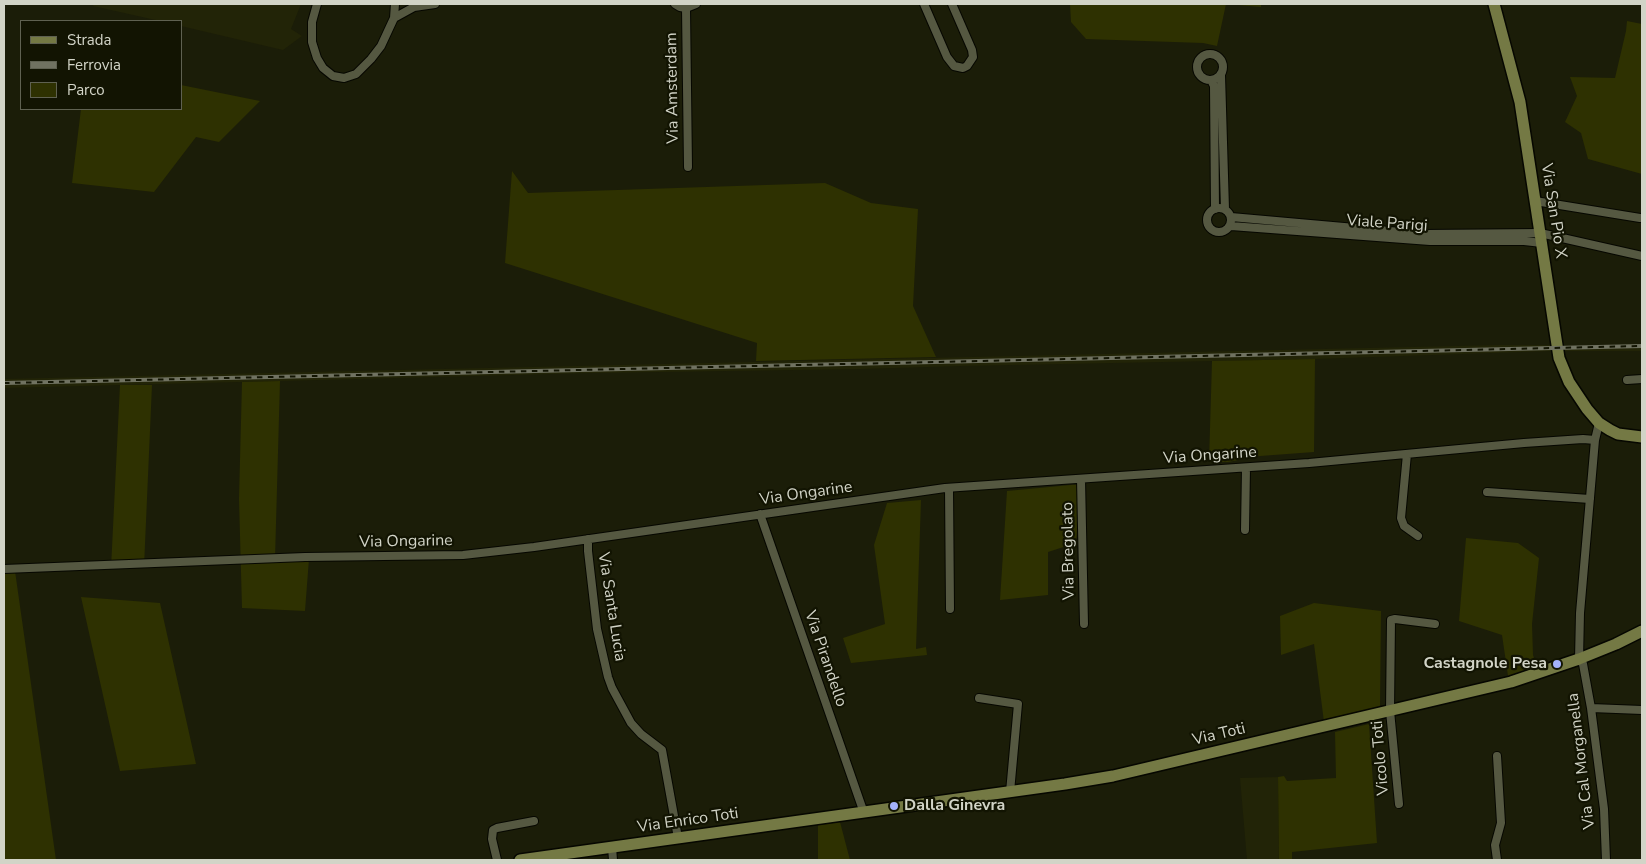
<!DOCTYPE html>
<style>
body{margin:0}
#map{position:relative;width:1646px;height:864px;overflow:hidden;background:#1b1d08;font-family:"Nunito Sans",sans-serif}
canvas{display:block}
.frame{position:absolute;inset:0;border:5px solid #d2d4c7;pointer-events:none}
.legend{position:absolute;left:20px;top:20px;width:162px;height:90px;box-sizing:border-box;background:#121402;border:1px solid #5f6151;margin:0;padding:6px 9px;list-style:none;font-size:15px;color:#d2d4c7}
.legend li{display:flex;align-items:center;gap:10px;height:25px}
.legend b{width:25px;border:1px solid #5f6151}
</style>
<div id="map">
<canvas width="1646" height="864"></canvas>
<div class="frame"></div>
<ul class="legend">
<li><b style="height:6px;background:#747944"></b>Strada</li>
<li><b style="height:6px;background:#707261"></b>Ferrovia</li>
<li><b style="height:14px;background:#2e3101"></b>Parco</li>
</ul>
</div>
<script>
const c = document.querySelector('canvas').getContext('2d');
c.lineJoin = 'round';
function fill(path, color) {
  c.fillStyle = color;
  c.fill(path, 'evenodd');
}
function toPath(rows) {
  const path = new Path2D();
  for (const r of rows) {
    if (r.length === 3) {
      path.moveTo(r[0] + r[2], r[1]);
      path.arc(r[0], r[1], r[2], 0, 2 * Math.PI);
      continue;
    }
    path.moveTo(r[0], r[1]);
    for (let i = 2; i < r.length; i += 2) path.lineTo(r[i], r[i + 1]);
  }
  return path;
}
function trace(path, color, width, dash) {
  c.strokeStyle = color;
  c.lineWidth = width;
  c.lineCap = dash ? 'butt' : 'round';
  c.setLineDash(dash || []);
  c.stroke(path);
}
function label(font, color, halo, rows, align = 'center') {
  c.font = font + ' "Nunito Sans",sans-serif';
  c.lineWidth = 4.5;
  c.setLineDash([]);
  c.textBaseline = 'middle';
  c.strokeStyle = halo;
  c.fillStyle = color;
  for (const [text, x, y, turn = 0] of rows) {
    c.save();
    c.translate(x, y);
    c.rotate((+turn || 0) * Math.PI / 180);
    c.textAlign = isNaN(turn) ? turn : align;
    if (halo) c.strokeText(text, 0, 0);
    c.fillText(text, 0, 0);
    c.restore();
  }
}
const built = toPath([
 [94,4,301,4,291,29,302,36,283,50,181,26,181,21,160,21,93,6],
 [1642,344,1642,351,1562,351,1561,347],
 [1499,345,1550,345,1551,351,1315,359,962,366,861,369,593,373,4,388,4,379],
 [1278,777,1279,860,1247,860,1240,778]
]);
const green = toPath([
 [1070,4,1261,4,1261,7,1226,4,1217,46,1203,43,1086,39,1071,22],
 [1627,21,1642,24,1642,174,1588,159,1581,133,1565,122,1577,96,1570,77,1615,78,1626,31],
 [181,85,260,101,219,142,196,137,154,192,72,183,81,109,181,109],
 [512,171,528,193,825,183,871,203,918,209,913,306,936,357,756,361,757,343,505,263],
 [1315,359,1314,452,1260,456,1228,462,1209,462,1212,361],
 [280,381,275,559,309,559,305,611,242,608,239,499,242,382],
 [120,385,152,385,144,567,111,568],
 [1081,484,1076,543,1048,552,1048,595,1000,600,1007,491],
 [921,500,916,649,926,647,927,655,851,663,843,638,885,624,874,545,887,503],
 [1466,538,1518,543,1539,558,1532,624,1533,655,1537,667,1508,676,1502,635,1459,621],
 [4,571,15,571,56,860,4,860],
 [81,597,160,603,196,764,120,771],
 [1314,603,1381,611,1380,709,1324,722,1314,644,1281,655,1280,616],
 [1369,724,1377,843,1292,852,1292,860,1279,860,1278,777,1284,776,1287,781,1336,778,1335,732],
 [840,822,850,860,818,860,818,825]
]);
const street = toPath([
 [317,4,312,22,312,42,317,58,323,68,333,76,344,78,356,74,371,59,381,46,394,18,395,4],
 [675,4,680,7,686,8,696,4],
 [924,4,947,57,954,66,963,68,967,66,973,57,972,50,952,4],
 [686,8,688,167],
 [394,18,414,7,435,4],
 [1210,67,13],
 [1221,75,1225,209],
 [1211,80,1214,86,1215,209],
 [1535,201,1640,218],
 [1219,220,12],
 [1231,217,1423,234,1540,233,1642,256],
 [1231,226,1430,241,1524,241,1542,243],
 [1627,380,1642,379],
 [1595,440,1580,613,1579,659,1583,664,1591,708,1604,809,1606,860],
 [1407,454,1401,518,1404,526,1418,536],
 [1081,479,1084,624],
 [949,488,950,609],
 [1487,492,1590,499],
 [760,514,864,813],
 [1245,530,1246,468],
 [588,539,588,551,597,629,608,677,612,688,631,723,641,734,662,750,678,838],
 [4,569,305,557,463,555,534,547,945,488,1309,463,1524,443,1583,439,1595,440,1599,423],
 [979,698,1018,704,1010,792],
 [1591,708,1642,710],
 [1399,804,1390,711,1391,620,1395,619,1435,624],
 [612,847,613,860],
 [497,860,492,839,493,830,497,828,534,821],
 [1497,860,1495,845,1501,823,1497,756]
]);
const secondary = toPath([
 [1494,4,1520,102,1559,358,1569,382,1587,409,1599,423,1610,430,1618,434,1642,437],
 [520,860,1065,784,1113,776,1511,682,1579,659,1616,644,1642,631]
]);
const rail = toPath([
 [4,383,1642,346]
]);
const markers = [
 [1557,664,5,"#a4b2fc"],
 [894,806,5,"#a4b2fc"]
];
const streetNames = [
 ["Via Amsterdam",673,88,-91],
 ["Via San Pio X",1553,211,81],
 ["Viale Parigi",1387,224,4],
 ["Via Ongarine",1210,456,-4],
 ["Via Ongarine",806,494,-8],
 ["Via Ongarine",406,542,-1],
 ["Via Bregolato",1069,551,-91],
 ["Via Santa Lucia",611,607,81],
 ["Via Pirandello",825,659,71],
 ["Via Toti",1219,735,-13],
 ["Vicolo Toti",1381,758,-95],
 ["Via Cal Morganella",1582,761,-97],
 ["Via Enrico Toti",688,821,-8]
];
const poiNames = [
 ["Castagnole Pesa",1547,664],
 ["Dalla Ginevra",904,806,"left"]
];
fill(built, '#222407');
fill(green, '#2e3101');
trace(street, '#060700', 10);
trace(secondary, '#060700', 14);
trace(street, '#555841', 8);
trace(secondary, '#747944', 11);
trace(rail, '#707261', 4);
trace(rail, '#121402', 2, [5.5]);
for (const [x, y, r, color] of markers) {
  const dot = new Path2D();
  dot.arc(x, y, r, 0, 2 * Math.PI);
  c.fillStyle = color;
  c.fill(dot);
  trace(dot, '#121402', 2);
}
label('16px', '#d2d4c7', '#121402', streetNames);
label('bold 16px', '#d2d4c7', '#121402', poiNames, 'right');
</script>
